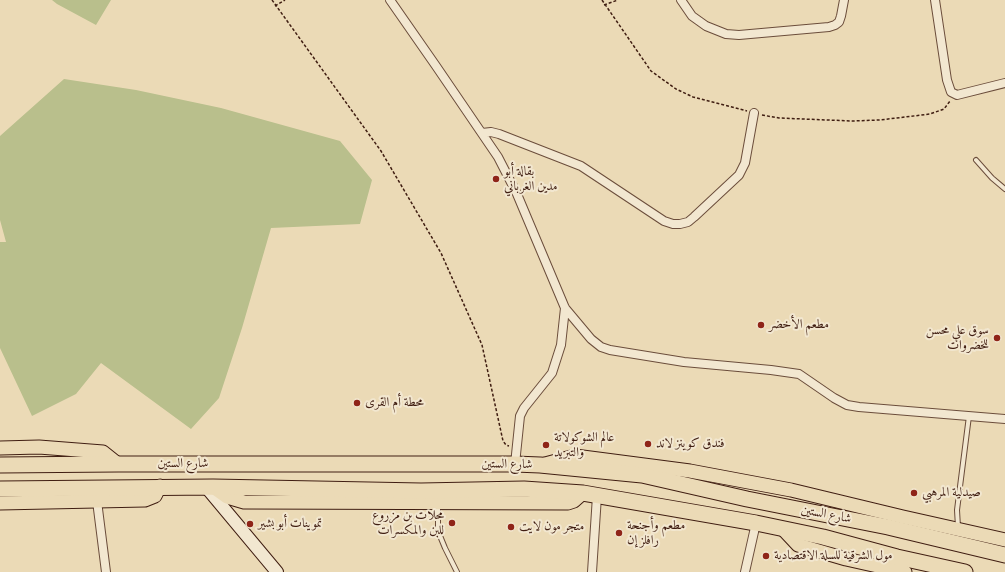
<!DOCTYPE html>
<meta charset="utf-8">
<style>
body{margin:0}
canvas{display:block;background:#ebdab6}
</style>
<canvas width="1005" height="572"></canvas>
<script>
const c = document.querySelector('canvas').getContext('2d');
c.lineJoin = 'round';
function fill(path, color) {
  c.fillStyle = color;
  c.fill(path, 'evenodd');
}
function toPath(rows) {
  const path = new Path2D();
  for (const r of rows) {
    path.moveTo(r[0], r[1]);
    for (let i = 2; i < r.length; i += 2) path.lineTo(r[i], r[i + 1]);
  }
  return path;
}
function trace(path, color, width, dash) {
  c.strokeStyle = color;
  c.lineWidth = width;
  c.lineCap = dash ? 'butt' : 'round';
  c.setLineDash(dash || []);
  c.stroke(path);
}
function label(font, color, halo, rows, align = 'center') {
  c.font = font + ' "IM FELL Double Pica",Amiri,serif';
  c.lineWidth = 4;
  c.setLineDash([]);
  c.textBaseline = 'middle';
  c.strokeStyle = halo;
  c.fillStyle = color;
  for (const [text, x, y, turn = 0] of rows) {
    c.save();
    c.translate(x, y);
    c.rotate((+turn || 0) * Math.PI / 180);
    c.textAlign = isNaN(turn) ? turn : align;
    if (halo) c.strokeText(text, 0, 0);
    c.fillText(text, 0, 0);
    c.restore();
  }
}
const green = toPath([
 [52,0,111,0,96,25,57,4],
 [64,79,136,90,221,108,340,141,372,180,360,224,271,228,242,328,219,398,191,429,101,363,76,394,32,416,0,348,0,242,6,242,0,220,0,136]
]);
const path = toPath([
 [272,0,381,151,441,253,482,345,503,441,506,445,509,446],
 [602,0,651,71,676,89,693,97,747,111],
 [604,5,618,0],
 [275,6,285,0],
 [762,115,779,118,852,121,880,120,930,114,944,109,950,101]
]);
const lane = toPath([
 [976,160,992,178,1005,189],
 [438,504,438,531,445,548,457,572],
 [958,527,957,510,969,416]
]);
const street = toPath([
 [390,0,436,66,498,157,517,194,565,308,591,339,601,347,610,350,684,362,771,370,799,374,834,398,847,405,859,407,1005,419],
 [681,0,692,16,706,26,726,34,739,35,829,27,835,25,839,22,841,16,844,0],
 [935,0,947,80,951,92,957,95,1005,83],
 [482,133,491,132,499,134,581,166,664,221,673,224,680,224,688,222,694,217,739,175,745,163,754,113],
 [515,464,520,416,524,408,552,373,561,345,565,308],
 [97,501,106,572],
 [592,572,597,496],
 [745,572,756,523]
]);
const secondary = toPath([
 [206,487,277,572]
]);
const primary = toPath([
 [0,448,39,447,103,452,118,464],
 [545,464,575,456,690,471,791,490,903,517,1005,540],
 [213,487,227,497,244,502,568,503,574,501,583,493],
 [0,503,145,500,155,496,160,486],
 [783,529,798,545,846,559,905,572]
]);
const highway = toPath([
 [0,465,118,464,515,464,540,465,642,475,747,499,888,527,1005,555],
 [0,489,213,487,421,491,524,489,583,493,756,523,823,537,897,557,965,572]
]);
const markers = [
 [496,179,4,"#8f2418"],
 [761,325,4,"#8f2418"],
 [997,338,4,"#8f2418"],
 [357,403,4,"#8f2418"],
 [648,444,4,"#8f2418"],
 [546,445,4,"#8f2418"],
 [914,493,4,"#8f2418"],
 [452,523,4,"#8f2418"],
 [250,524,4,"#8f2418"],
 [511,527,4,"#8f2418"],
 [619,533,4,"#8f2418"],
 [766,556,4,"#8f2418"]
];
const poiNames = [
 ["بقالة أبو",504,172],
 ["مدين الغرباني",504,187],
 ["مطعم الأخضر",769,325],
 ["سوق علي محسن",989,331,"right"],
 ["للخضروات",989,346,"right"],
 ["محطة أم القرى",365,403],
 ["عالم الشوكولاتة",554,438],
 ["والتبريد",554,453],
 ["فندق كوينز لاند",656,444],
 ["صيدلية المرهبي",922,493],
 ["محلات بن مزروع",444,516,"right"],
 ["للبن والمكسرات",444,531,"right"],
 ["تموينات أبو بشير",258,524],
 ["مطعم وأجنحة",627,526],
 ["رافلز إن",627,541],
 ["متجر مون لايت",519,527],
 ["مول الشرقية للسلة الاقتصادية",774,556]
];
const streetNames = [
 ["شارع الستين",183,464],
 ["شارع الستين",507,465,1],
 ["شارع الستين",826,515,11]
];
fill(green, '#b9bf8c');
trace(lane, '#6b4d3b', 6);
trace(street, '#6b4d3b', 10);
trace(secondary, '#401e12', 14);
trace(primary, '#401e12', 15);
trace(highway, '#401e12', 17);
trace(path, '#401e12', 1.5, [3, 2]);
trace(lane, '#f2e7d0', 4);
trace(street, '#f2e7d0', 8);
trace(secondary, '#f2e7d0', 12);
trace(primary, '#ebdab6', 13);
trace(highway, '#ebdab6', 15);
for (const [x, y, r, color] of markers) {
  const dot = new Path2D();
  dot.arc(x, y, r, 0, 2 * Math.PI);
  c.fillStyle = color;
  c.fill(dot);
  trace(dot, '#f2e7d0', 1.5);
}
label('13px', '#401e12', '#f2e7d0', poiNames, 'left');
label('13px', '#401e12', '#f2e7d0', streetNames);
</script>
